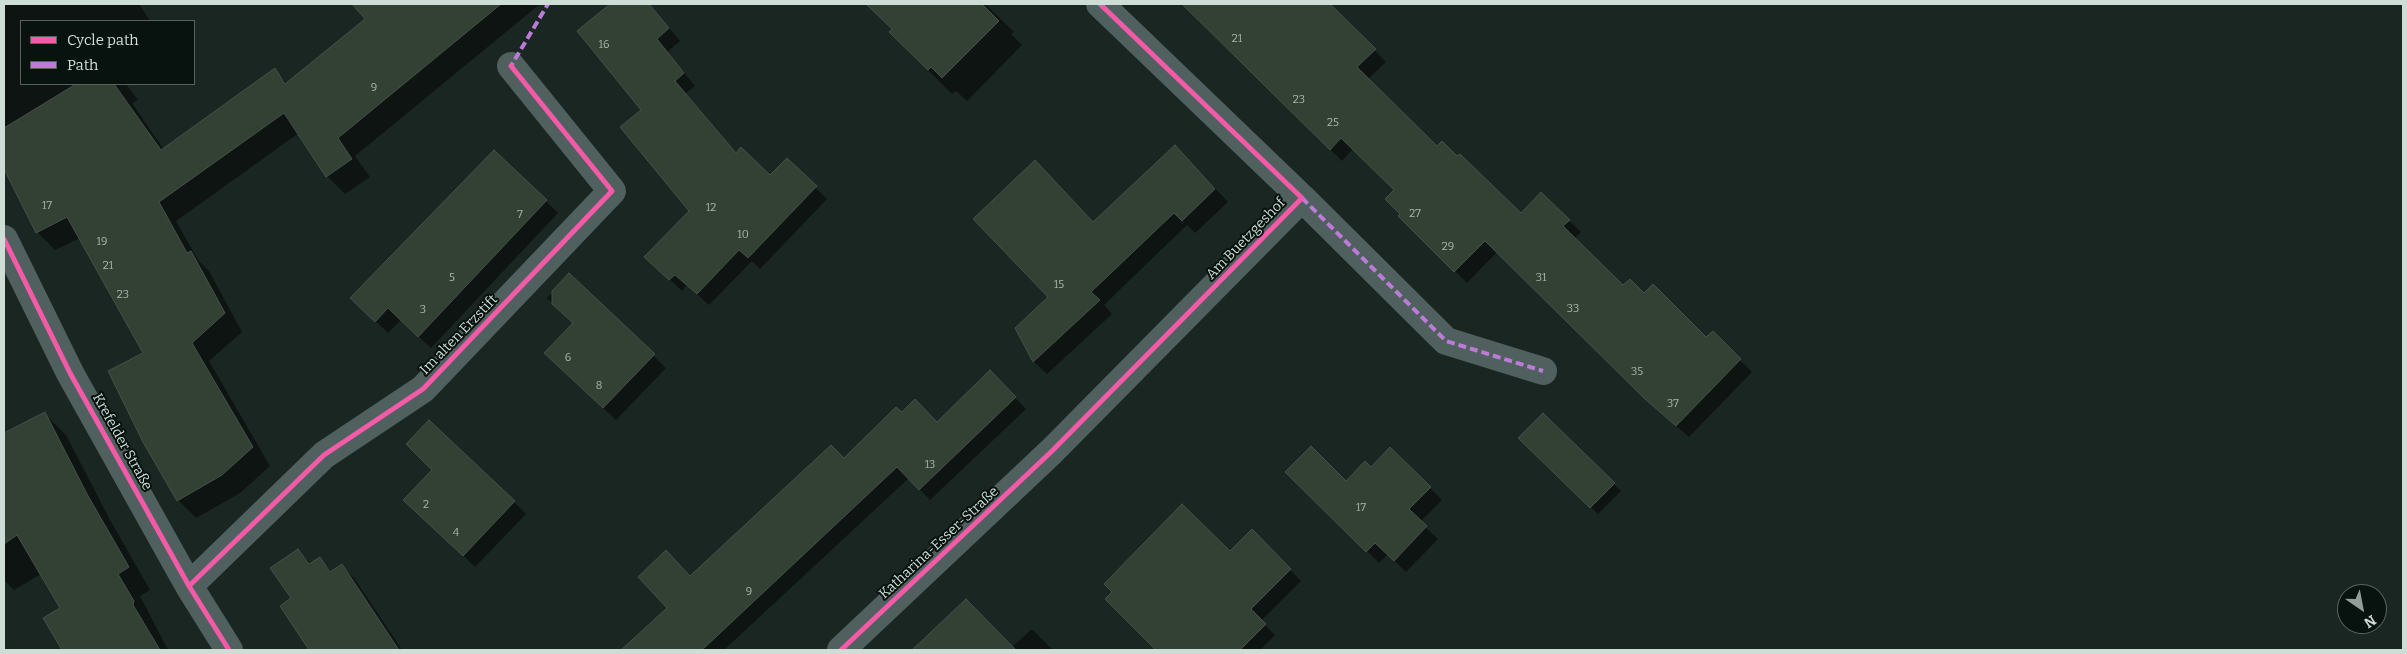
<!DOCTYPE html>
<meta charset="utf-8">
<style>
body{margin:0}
#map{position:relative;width:2407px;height:654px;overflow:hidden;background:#1a2622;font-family:Bitter,serif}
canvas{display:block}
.frame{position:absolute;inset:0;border:5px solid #cfddd7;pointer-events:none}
.legend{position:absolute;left:20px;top:20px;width:175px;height:65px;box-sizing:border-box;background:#08120e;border:1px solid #58635e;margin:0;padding:6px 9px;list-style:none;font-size:15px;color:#cfddd7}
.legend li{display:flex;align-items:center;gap:10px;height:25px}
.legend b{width:25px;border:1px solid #58635e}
.north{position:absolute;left:2337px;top:584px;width:50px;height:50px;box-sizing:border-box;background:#08120e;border:1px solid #58635e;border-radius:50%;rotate:147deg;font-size:14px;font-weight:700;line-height:20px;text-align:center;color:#cfddd7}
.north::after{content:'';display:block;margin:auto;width:18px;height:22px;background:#909d98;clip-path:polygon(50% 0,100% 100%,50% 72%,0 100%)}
</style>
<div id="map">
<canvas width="2407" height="654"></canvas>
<div class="frame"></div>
<ul class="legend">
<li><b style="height:6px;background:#f35aa7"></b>Cycle path</li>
<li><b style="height:6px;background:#bd7bd9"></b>Path</li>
</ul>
<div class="north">N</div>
</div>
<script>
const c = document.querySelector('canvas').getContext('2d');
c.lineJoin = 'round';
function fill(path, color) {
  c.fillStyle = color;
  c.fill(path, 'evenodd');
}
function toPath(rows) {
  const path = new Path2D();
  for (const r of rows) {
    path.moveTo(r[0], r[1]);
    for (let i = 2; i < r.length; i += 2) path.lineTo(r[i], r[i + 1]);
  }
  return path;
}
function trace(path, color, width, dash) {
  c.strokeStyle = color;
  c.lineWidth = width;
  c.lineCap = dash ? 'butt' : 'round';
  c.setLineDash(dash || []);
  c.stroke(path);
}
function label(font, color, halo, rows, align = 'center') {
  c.font = font + ' Bitter,serif';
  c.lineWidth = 4;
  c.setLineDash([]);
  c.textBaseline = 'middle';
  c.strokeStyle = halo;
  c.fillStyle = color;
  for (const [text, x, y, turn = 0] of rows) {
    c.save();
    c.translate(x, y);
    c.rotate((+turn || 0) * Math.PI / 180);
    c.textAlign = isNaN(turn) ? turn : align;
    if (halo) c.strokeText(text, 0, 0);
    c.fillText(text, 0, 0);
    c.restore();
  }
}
const shadow = toPath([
 [4,4,139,4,150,21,21,21,21,84,126,84,138,100,132,103,164,150,274,70,288,84,385,4,540,4,355,156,370,177,345,194,327,176,299,133,176,221,198,260,209,271,242,332,209,361,270,466,240,493,196,518,178,500,145,353,80,238,55,250,37,232,4,166],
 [612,4,649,4,680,41,667,52,695,86,686,93,737,154,770,176,787,160,827,199,760,269,752,261,709,305,687,285,682,291,646,257,691,211,643,110,579,31],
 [878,4,985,4,1014,32,1011,34,1022,45,967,101,956,91,952,94,890,32,894,29,888,13],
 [1182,4,1314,4,1342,31,1349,25,1386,62,1368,79,1437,148,1521,215,1541,194,1581,232,1574,239,1623,286,1644,295,1706,339,1713,333,1752,372,1689,437,1659,411,1497,252,1467,283,1400,216,1401,214,1395,190,1353,149,1342,161],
 [1188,160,1228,202,1195,233,1187,225,1104,305,1112,314,1047,374,1034,362,1016,328,1050,297,1094,223],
 [546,201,558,213,431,348,401,320,388,333,352,298],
 [569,274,666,368,616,420,558,366,574,324,547,298],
 [990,372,1026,409,930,500,909,478,724,650,624,650,669,608,691,577,902,414,937,423],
 [44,413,66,435,109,518,150,590,140,596,168,650,63,650,44,618,62,609,41,574,14,590,4,580,4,435],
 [1543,415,1621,491,1598,514,1520,438],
 [1390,448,1442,500,1420,522,1438,539,1406,572,1388,554,1379,563,1287,472,1346,483,1371,468],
 [514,502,526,514,475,567,417,511],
 [1252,531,1301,581,1261,621,1275,635,1260,650,1159,650,1143,630,1230,553],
 [298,550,311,564,319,559,332,572,342,566,354,578,402,650,310,650,281,607,292,599],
 [1032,629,1053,650,927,650,921,644,1012,647]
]);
const building = toPath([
 [352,4,501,4,338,138,352,159,326,177,284,113,159,202,187,253,191,251,225,313,192,343,253,447,222,475,177,501,143,442,108,371,143,353,67,217,36,233,4,169,4,128,76,84,114,84,161,150,275,68,285,84,365,19,352,4],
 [610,4,649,4,669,28,657,39,684,73,675,81,736,153,741,147,770,175,787,158,817,186,748,258,739,250,697,294,675,275,669,280,644,257,689,211,620,127,641,110,577,31,610,4],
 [866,4,982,4,999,21,942,78,931,67,928,70,889,32,892,29,866,4],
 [1182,4,1330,4,1376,49,1357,67,1437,146,1442,141,1457,156,1460,154,1521,213,1541,192,1570,220,1563,226,1623,285,1630,279,1644,293,1653,284,1706,337,1713,331,1741,359,1676,426,1645,399,1485,241,1454,272,1398,216,1400,214,1385,199,1394,190,1341,138,1330,150,1182,4],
 [1175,145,1215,189,1182,221,1174,213,1091,292,1100,300,1033,362,1015,328,1048,297,973,219,1035,160,1093,222,1175,145],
 [494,150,547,200,418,337,388,308,375,322,350,298,494,150],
 [569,273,655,354,603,408,544,353,573,323,552,304,552,291,569,273],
 [990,370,1016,397,919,490,897,467,702,650,621,650,667,608,638,577,666,550,690,576,831,445,844,458,896,407,902,412,915,399,937,422,990,370],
 [45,412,87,494,129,567,118,574,134,601,133,605,160,650,62,650,43,618,60,608,17,535,4,544,4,433,45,412],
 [1543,413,1615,483,1590,508,1518,438,1543,413],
 [429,420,515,501,463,556,403,500,432,470,406,444,429,420],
 [1311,446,1346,481,1365,461,1371,467,1390,447,1431,487,1409,509,1427,526,1394,561,1375,543,1366,552,1285,472,1311,446],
 [1182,504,1230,551,1252,529,1291,569,1251,609,1266,624,1240,650,1156,650,1105,599,1112,592,1104,584,1182,504],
 [298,549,309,564,320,557,330,572,342,564,399,650,309,650,280,606,291,598,270,568,298,549],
 [966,599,1016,650,912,650,966,599]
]);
const minor = toPath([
 [1302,198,1446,341,1543,371],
 [4,239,70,373,189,586,229,650],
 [189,586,324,455,423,389,612,191,511,66],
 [841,650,1052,451,1302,198,1100,4]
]);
const quiet = toPath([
 [514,69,511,66,548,4],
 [1302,198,1446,341,1543,371]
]);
const cycleway = toPath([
 [4,239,70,373,189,586,229,650],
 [189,586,324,455,423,389,612,191,511,66],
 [841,650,1052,451,1302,198,1100,4]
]);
const numberNames = [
 ["21",1237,39],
 ["16",604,45],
 ["9",374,88],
 ["23",1299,100],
 ["25",1333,123],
 ["17",47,206],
 ["12",711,208],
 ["27",1415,214],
 ["7",520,215],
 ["10",743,235],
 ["19",102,242],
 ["29",1448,247],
 ["21",108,266],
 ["5",452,278],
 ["31",1541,278],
 ["15",1059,285],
 ["23",123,295],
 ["33",1573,309],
 ["3",423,310],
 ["6",568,358],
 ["35",1637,372],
 ["8",599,386],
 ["37",1673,404],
 ["13",930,465],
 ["2",426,505],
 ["17",1361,508],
 ["4",456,533],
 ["9",749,592]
];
const streetNames = [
 ["Am Buetzgeshof",1246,239,-46],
 ["Im alten Erzstift",459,335,-46],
 ["Krefelder Straße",122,442,61],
 ["Katharina-Esser-Straße",939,543,-43]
];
fill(shadow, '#0007');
fill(building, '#324133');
trace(building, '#47504b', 1);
trace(minor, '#50605e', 28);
trace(quiet, '#bd7bd9', 4, [8, 4]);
trace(cycleway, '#f35aa7', 5);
label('11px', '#a8b6ae', null, numberNames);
label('14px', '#cfddd7', '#08120e', streetNames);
</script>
